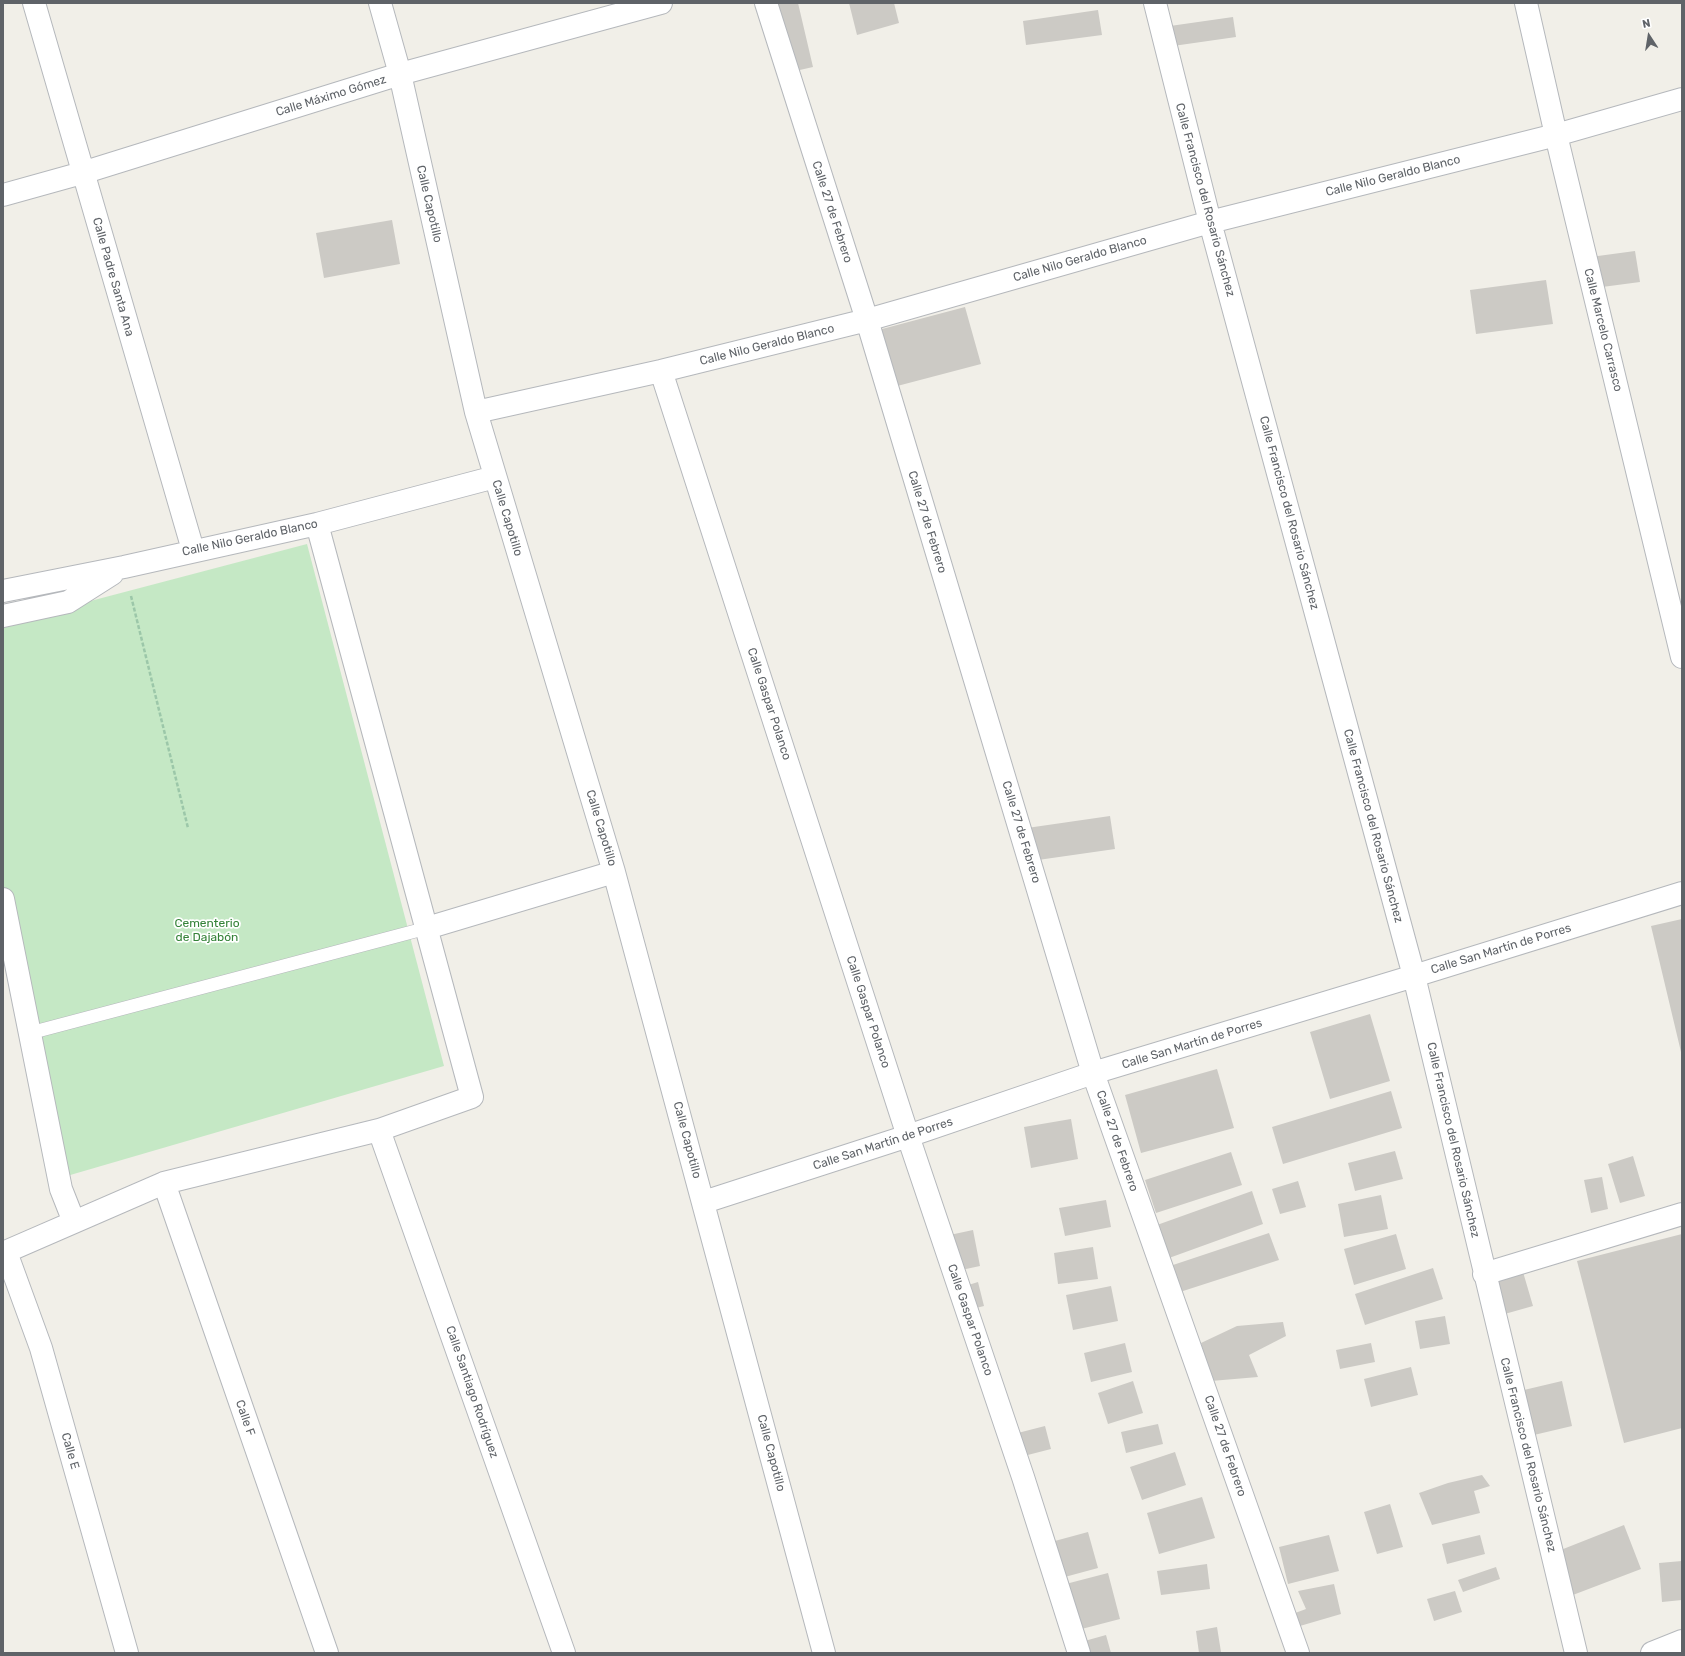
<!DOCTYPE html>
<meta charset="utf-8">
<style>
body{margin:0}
#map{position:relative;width:1685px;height:1656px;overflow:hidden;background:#f1efe8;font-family:Rubik,sans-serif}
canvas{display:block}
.frame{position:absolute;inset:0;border:4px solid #5f6368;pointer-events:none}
.north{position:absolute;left:1629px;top:16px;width:40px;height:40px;-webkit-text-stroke:3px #fff;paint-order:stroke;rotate:348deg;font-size:11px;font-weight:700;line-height:16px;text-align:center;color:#5f6368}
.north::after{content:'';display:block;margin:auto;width:14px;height:18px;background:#5f6368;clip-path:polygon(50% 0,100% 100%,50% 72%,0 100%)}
</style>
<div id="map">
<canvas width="1685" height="1656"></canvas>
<div class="frame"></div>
<div class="north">N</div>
</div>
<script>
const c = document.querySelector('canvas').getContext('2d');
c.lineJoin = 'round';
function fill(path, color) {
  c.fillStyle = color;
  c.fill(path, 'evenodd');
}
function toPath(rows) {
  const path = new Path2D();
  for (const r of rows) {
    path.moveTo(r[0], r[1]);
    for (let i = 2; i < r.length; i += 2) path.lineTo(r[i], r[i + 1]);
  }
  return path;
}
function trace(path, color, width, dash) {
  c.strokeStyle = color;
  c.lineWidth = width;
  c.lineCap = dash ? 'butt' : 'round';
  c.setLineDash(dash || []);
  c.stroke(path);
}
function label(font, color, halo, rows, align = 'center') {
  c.font = font + ' Rubik,sans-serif';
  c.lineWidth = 3.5;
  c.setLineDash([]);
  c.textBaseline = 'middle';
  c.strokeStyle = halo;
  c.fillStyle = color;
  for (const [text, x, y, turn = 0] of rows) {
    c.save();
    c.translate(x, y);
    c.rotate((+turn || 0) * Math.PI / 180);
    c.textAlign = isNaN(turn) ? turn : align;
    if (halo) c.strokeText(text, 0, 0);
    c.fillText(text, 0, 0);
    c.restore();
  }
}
const green = toPath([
 [307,544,444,1066,60,1178,3,906,3,624]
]);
const building = toPath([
 [764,3,798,3,813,67,782,74],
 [849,3,894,3,899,23,857,35],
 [1098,10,1102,35,1026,45,1023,21],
 [1233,17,1236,37,1166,47,1163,27],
 [392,220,400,264,324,278,316,233],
 [1635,251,1640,282,1587,289,1583,258],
 [1546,280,1553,324,1476,334,1470,290],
 [965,307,981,364,882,390,867,333],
 [1110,816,1115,849,1031,861,1027,828],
 [1682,919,1682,1052,1681,1052,1651,926],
 [1370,1014,1390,1081,1330,1099,1310,1032],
 [1217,1069,1234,1128,1141,1153,1125,1095],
 [1391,1091,1402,1128,1283,1164,1272,1127],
 [1071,1119,1078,1159,1031,1168,1024,1127],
 [1395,1151,1403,1179,1355,1191,1348,1163],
 [1231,1152,1242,1185,1156,1213,1145,1180],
 [1633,1156,1645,1196,1620,1203,1608,1164],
 [1602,1177,1608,1209,1591,1213,1584,1180],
 [1298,1181,1306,1207,1280,1214,1272,1189],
 [1252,1191,1263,1224,1169,1258,1157,1225],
 [1381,1195,1388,1229,1344,1237,1338,1204],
 [1106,1200,1111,1227,1065,1236,1059,1208],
 [973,1230,980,1266,952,1272,945,1236],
 [1269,1233,1279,1260,1180,1292,1170,1266],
 [1396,1234,1406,1269,1354,1285,1344,1249],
 [1682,1234,1682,1428,1624,1443,1577,1261],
 [1093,1247,1098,1279,1058,1284,1054,1253],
 [1433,1268,1443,1299,1365,1325,1355,1294],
 [1523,1272,1533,1306,1487,1319,1478,1285],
 [978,1282,984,1306,968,1310,962,1287],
 [1111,1286,1118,1321,1073,1330,1066,1295],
 [1445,1316,1450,1344,1420,1349,1415,1321],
 [1283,1322,1286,1336,1249,1355,1258,1377,1211,1381,1201,1343,1237,1326],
 [1125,1343,1132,1372,1091,1382,1084,1353],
 [1371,1343,1375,1362,1340,1369,1336,1350],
 [1411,1367,1418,1395,1371,1407,1364,1379],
 [1133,1381,1143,1413,1108,1424,1098,1393],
 [1562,1381,1572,1426,1517,1439,1507,1394],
 [1158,1424,1163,1444,1126,1453,1121,1432],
 [1045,1426,1051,1449,1016,1458,1010,1435],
 [1175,1452,1186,1485,1142,1500,1130,1467],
 [1482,1475,1490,1486,1474,1491,1480,1513,1432,1525,1419,1493,1448,1483],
 [1202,1497,1215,1538,1159,1554,1147,1513],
 [1390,1504,1403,1547,1377,1554,1364,1512],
 [1624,1525,1641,1569,1565,1598,1548,1555],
 [1088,1532,1098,1568,1050,1581,1040,1545],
 [1329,1535,1339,1571,1288,1584,1279,1547],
 [1480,1535,1485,1554,1447,1564,1442,1544],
 [1682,1561,1682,1600,1662,1602,1659,1563],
 [1207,1564,1210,1589,1161,1595,1157,1571],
 [1496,1567,1500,1579,1463,1592,1458,1580],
 [1108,1573,1120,1619,1070,1632,1058,1586],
 [1334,1584,1341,1614,1293,1628,1287,1616,1306,1609,1298,1591],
 [1455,1591,1462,1612,1434,1621,1427,1599],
 [1217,1627,1221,1652,1199,1653,1196,1631],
 [1106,1635,1111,1653,1084,1653,1081,1642]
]);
const path = toPath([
 [131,596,188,828]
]);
const lane = toPath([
 [30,1033,427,928]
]);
const street = toPath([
 [34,3,193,550],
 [380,3,400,74,476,412,614,872,824,1653],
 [766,3,867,320,1093,1073,1298,1653],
 [1155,3,1210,222,1414,976,1576,1653],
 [1526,3,1556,135,1682,657],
 [3,195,82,173,400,74,661,3],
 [661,371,908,1136,1023,1477,1079,1653],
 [476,412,661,371,867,320,1210,222,1556,135,1682,99],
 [3,591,124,567,317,524,495,477],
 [3,616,68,602,112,574],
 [3,899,61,1189,74,1222],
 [427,928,614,872],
 [379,1130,564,1653],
 [164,1183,327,1653],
 [704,1202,908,1136,1093,1073,1414,976,1682,893],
 [6,1252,41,1348,127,1653],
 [3,1253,164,1183,379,1130,472,1097,317,524],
 [1484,1274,1682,1214],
 [1652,1653,1682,1641]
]);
const streetNames = [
 ["Calle Máximo Gómez",331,96,-17],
 ["Calle Nilo Geraldo Blanco",1393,176,-14],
 ["Calle Francisco del Rosario Sánchez",1205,200,75],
 ["Calle Capotillo",429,204,77],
 ["Calle 27 de Febrero",832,212,72],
 ["Calle Nilo Geraldo Blanco",1080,259,-16],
 ["Calle Padre Santa Ana",113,277,74],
 ["Calle Marcelo Carrasco",1603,330,76],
 ["Calle Nilo Geraldo Blanco",767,345,-14],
 ["Calle Francisco del Rosario Sánchez",1289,513,75],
 ["Calle Capotillo",507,518,73],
 ["Calle 27 de Febrero",927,522,73],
 ["Calle Nilo Geraldo Blanco",250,538,-12],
 ["Calle Gaspar Polanco",769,704,72],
 ["Calle Francisco del Rosario Sánchez",1373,826,75],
 ["Calle Capotillo",601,828,73],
 ["Calle 27 de Febrero",1021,832,73],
 ["Calle San Martín de Porres",1501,949,-17],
 ["Calle Gaspar Polanco",868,1012,72],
 ["Calle San Martín de Porres",1192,1044,-17],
 ["Calle Capotillo",687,1140,75],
 ["Calle Francisco del Rosario Sánchez",1453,1140,77],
 ["Calle 27 de Febrero",1117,1141,71],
 ["Calle San Martín de Porres",883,1144,-18],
 ["Calle Gaspar Polanco",970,1320,71],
 ["Calle Santiago Rodríguez",472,1392,71],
 ["Calle F",245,1418,71],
 ["Calle 27 de Febrero",1225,1446,71],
 ["Calle E",70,1451,74],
 ["Calle Capotillo",771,1453,75],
 ["Calle Francisco del Rosario Sánchez",1528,1455,76]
];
const parkNames = [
 ["Cementerio",207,924],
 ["de Dajabón",207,938]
];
fill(green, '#c5e8c5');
fill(building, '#cccac5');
trace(lane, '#b5b8bc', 14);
trace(street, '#b5b8bc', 24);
trace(path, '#9cc7a9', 2.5, [4, 2]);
trace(lane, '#fff', 13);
trace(street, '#fff', 22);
label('12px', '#5f6368', '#fff', streetNames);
label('12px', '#348238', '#fff', parkNames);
</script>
